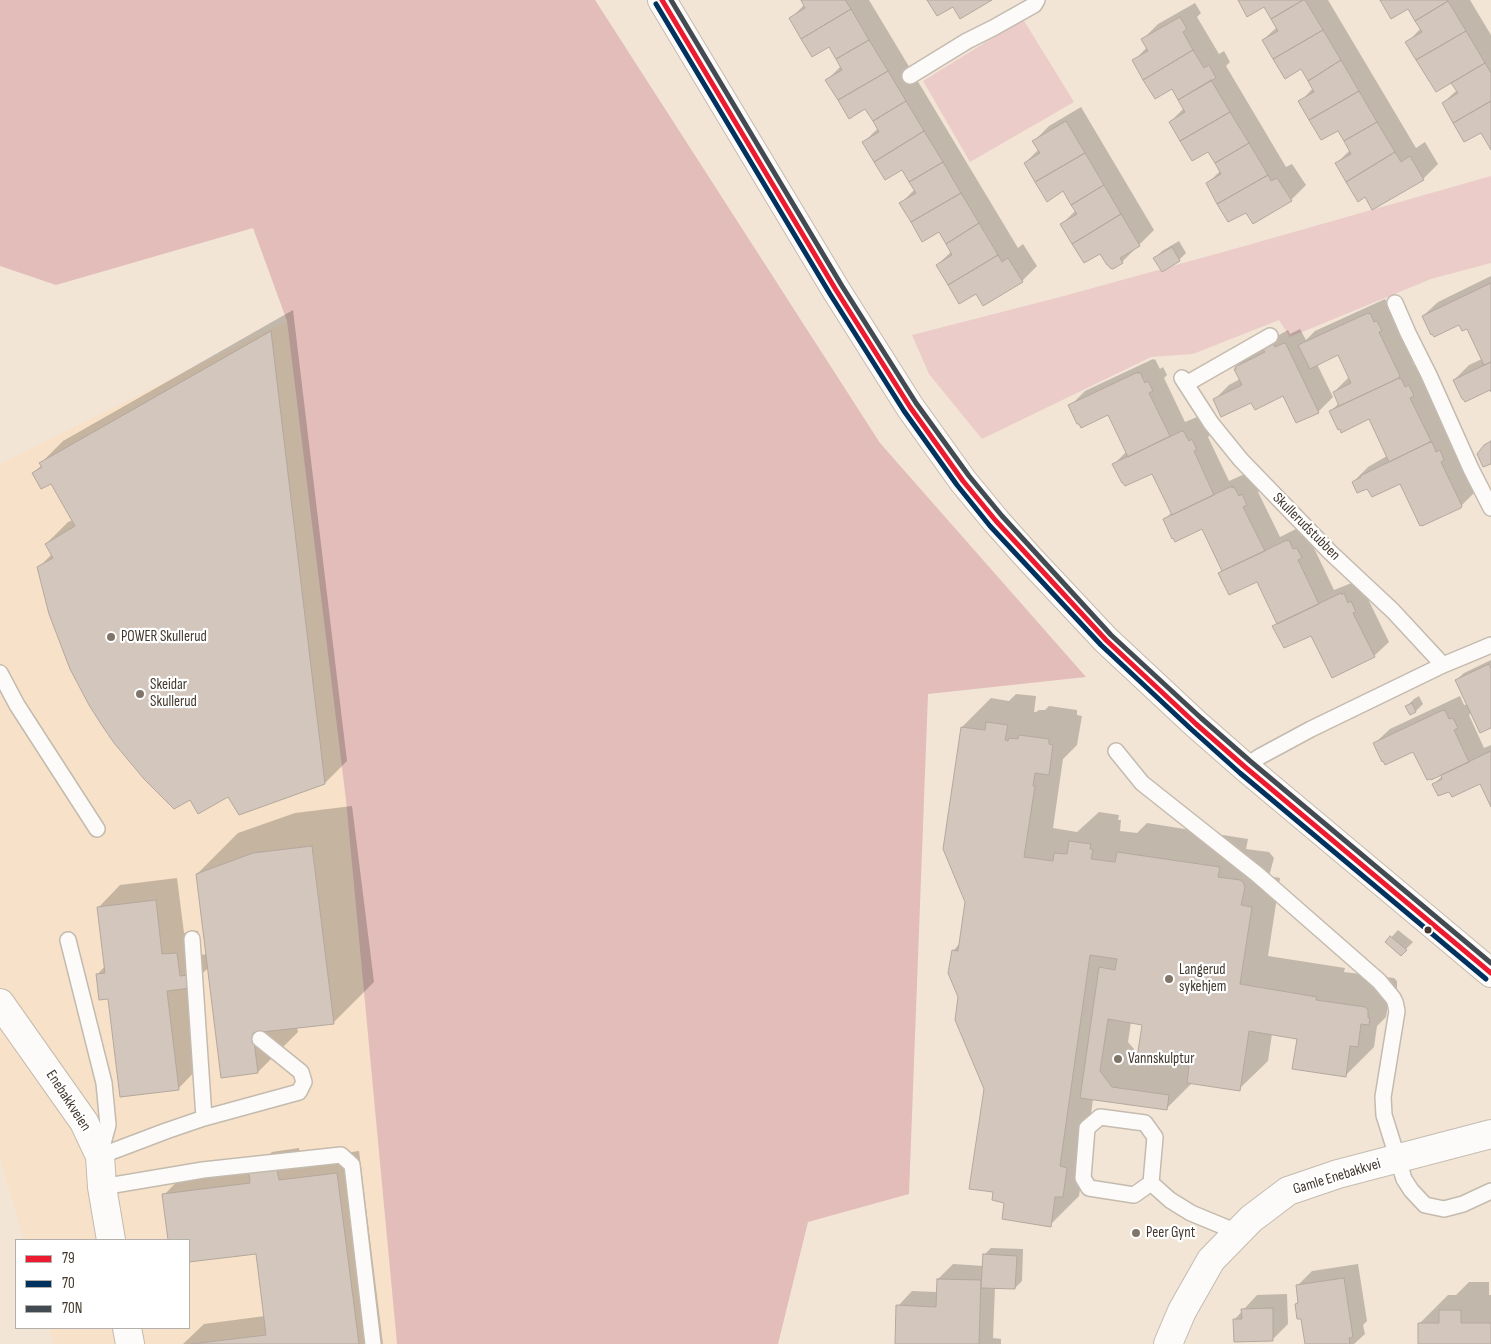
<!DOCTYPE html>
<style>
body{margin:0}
#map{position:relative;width:1491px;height:1344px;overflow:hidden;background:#f2e5d6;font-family:"Sofia Sans Condensed",sans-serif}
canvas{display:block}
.legend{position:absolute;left:15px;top:1239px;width:175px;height:90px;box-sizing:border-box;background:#fff;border:1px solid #b3afab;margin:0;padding:6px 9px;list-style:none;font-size:15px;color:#42382e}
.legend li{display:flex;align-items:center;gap:10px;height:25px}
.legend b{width:25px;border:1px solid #b3afab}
</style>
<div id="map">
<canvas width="1491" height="1344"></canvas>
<ul class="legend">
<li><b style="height:6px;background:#ed1b2f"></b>79</li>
<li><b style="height:6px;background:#003260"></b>70</li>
<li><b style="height:6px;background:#424a52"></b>70N</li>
</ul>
</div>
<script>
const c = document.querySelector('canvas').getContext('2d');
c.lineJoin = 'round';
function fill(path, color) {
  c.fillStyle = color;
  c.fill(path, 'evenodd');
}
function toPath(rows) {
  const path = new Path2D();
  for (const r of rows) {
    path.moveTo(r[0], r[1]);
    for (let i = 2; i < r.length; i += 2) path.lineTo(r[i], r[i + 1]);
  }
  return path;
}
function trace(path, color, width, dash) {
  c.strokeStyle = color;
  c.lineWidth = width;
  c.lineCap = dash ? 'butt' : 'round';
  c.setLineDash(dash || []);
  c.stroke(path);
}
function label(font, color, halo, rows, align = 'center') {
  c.font = font + ' "Sofia Sans Condensed",sans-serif';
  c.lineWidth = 4.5;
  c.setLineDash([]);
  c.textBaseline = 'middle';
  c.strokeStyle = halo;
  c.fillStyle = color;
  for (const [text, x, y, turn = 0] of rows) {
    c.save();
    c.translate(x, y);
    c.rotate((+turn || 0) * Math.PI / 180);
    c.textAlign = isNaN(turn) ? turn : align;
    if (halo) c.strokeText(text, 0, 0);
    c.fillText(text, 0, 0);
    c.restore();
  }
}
const built = toPath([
 [287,321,346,800,397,1344,54,1344,49,1328,189,1328,189,1240,24,1240,0,1158,0,464]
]);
const green = toPath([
 [1023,19,1074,102,970,162,923,81],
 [1491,176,1491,263,1431,279,1290,337,1279,320,1193,354,1151,357,982,439,929,374,912,335,1064,296,1241,247]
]);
const forest = toPath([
 [0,0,595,0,880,443,1086,677,928,694,909,1194,808,1222,778,1344,397,1344,346,800,287,321,253,228,56,285,0,266]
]);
const shadow = toPath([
 [802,0,869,0,1018,248,1023,244,1037,266,1022,281,976,292,937,265,952,251,939,230,901,203,915,189,902,168,864,142,878,128,866,107,827,80,841,66,829,45,790,19,805,4],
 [1239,0,1328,0,1416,148,1425,142,1438,164,1423,179,1365,196,1337,163,1350,150,1338,129,1300,102,1313,88,1301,67,1263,40,1277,27,1264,5],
 [1381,0,1470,0,1491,35,1491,148,1481,131,1443,103,1457,90,1452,81,1407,43,1421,28,1409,8],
 [1195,3,1201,13,1197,17,1219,54,1224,51,1230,62,1226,66,1286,167,1292,164,1306,185,1291,200,1246,211,1207,184,1221,170,1208,150,1170,122,1184,108,1172,87,1134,61,1147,47,1143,39,1158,24],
 [1081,107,1154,230,1122,262,1100,252,1062,224,1076,210,1064,190,1025,163,1039,149,1034,141,1049,126],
 [1179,241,1186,253,1179,260,1155,258,1162,251],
 [1491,276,1491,389,1454,380,1469,365,1482,359,1467,328,1460,323,1423,316,1438,302],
 [1385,299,1414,360,1412,361,1414,365,1416,364,1476,491,1460,507,1400,483,1367,487,1353,482,1368,467,1387,456,1369,418,1331,411,1339,403,1334,392,1350,376,1339,354,1317,364,1333,397,1318,412,1296,421,1283,394,1252,401,1215,399,1229,385,1240,379,1236,367,1251,352,1272,342,1279,335,1288,330,1290,334,1300,329,1306,340,1315,331],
 [293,310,347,761,325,783,228,795,190,798,39,567,52,554,46,544,68,522,73,520,52,482,33,473,42,465,41,463,63,441],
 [1153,359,1153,360,1155,359,1160,369,1163,367,1167,375,1164,378,1185,422,1197,417,1204,427,1207,425,1211,434,1208,437,1229,481,1247,473,1261,489,1258,492,1280,537,1302,526,1316,543,1313,546,1334,590,1359,580,1370,596,1368,599,1389,642,1374,656,1278,623,1257,581,1219,573,1223,570,1202,527,1164,520,1172,512,1152,472,1114,464,1127,451,1109,413,1070,406,1085,391],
 [1491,660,1491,727,1472,712,1469,715,1484,748,1491,745,1491,804,1481,782,1449,790,1434,784,1446,772,1413,750,1375,743,1390,729,1460,696,1464,705,1468,704,1456,680,1464,673],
 [1016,694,1036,696,1034,712,1036,712,1039,710,1045,710,1049,706,1077,710,1077,715,1082,716,1077,745,1063,759,1053,828,1077,832,1099,812,1119,815,1118,820,1121,820,1120,831,1137,833,1147,823,1248,839,1246,849,1269,852,1274,858,1269,876,1280,878,1268,956,1345,968,1344,972,1394,978,1397,981,1397,990,1398,990,1397,995,1388,1004,1386,1017,1377,1026,1374,1047,1345,1076,1298,1038,1272,1034,1268,1061,1239,1089,1193,1082,1166,1109,1093,1099,1088,1137,1095,1139,1091,1167,1082,1176,1079,1196,1050,1225,1006,1202,994,1191,985,1089,960,996,953,951,960,943,967,902,945,848,962,727,991,698,1009,701],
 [1131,1022,1143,1024,1139,1055,1128,1042],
 [1419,696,1423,704,1416,711,1411,714,1407,706,1414,699],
 [352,806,374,982,333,1023,297,1027,298,1032,258,1072,209,967,190,986,200,1066,178,1089,109,998,97,975,105,966,98,908,120,885,177,878,184,933,198,931,201,955,207,954,197,874,238,833,295,813],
 [1398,930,1413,942,1401,954,1387,942],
 [299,1148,300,1159,359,1151,383,1344,183,1344,204,1324,265,1316,257,1252,189,1260,189,1240,169,1240,164,1195,186,1172,260,1163,272,1152],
 [991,1248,1023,1249,1022,1281,1015,1288,995,1287,993,1338,1001,1339,1001,1344,896,1344,898,1306,912,1291,937,1292,938,1279,953,1264,984,1266,984,1255],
 [1358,1264,1367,1321,1363,1325,1365,1334,1354,1344,1310,1344,1296,1304,1299,1301,1297,1286,1312,1271],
 [1469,1282,1489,1282,1489,1295,1491,1295,1491,1344,1419,1344,1419,1324,1448,1295,1456,1295],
 [1287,1294,1288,1324,1273,1339,1234,1320,1257,1295]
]);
const building = toPath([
 [801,0,845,0,851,9,801,39,789,18,805,8,801,0],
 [927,0,992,0,960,19,953,7,937,16,927,0],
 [1238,0,1303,0,1271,19,1264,7,1247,17,1238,0],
 [1303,0,1305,0,1323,30,1273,59,1262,40,1278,31,1271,19,1303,0],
 [1380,0,1447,0,1448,1,1415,21,1408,9,1391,19,1380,0],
 [1448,1,1466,31,1416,60,1405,42,1422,32,1415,21,1448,1],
 [851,9,869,40,836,59,829,47,812,57,801,39,851,9],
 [1180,17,1187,29,1183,32,1193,50,1143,80,1132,60,1148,51,1141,39,1180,17],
 [1323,30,1341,60,1308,81,1301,69,1285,79,1273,59,1323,30],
 [1466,31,1485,63,1436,92,1416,60,1466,31],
 [869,40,888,71,838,100,825,80,842,70,836,59,869,40],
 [1193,50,1204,68,1209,65,1216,78,1178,100,1172,89,1155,99,1143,80,1193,50],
 [1341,60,1359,91,1309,120,1298,101,1314,92,1308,81,1341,60],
 [1485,63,1491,73,1491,101,1453,123,1442,103,1458,93,1451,83,1485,63],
 [888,71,906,101,873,121,865,109,849,119,838,100,888,71],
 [1211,80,1230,112,1180,141,1169,122,1185,112,1178,100,1211,80],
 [1359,91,1377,122,1344,141,1338,131,1321,140,1309,120,1359,91],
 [906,101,924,131,874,162,862,142,879,132,873,121,906,101],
 [1491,101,1491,150,1481,133,1464,142,1453,123,1491,101],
 [1230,112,1249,143,1215,163,1208,152,1192,161,1180,141,1230,112],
 [1066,121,1085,153,1035,182,1024,163,1040,153,1032,141,1066,121],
 [1377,122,1395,152,1346,182,1335,163,1351,154,1344,141,1377,122],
 [924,131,943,162,909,182,902,170,885,180,874,162,924,131],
 [1249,143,1268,175,1217,204,1206,183,1221,174,1215,163,1249,143],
 [1395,152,1401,162,1410,156,1424,180,1372,210,1365,197,1358,202,1346,182,1395,152],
 [1085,153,1104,185,1071,205,1063,191,1047,202,1035,182,1085,153],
 [943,162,961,193,911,222,899,203,916,193,909,182,943,162],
 [1268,175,1271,181,1277,178,1292,201,1253,224,1246,213,1228,222,1217,204,1268,175],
 [1104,185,1121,214,1072,244,1060,224,1077,214,1071,205,1104,185],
 [961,193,979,223,946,244,939,232,922,242,911,222,961,193],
 [1121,214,1140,246,1120,258,1123,263,1113,269,1110,268,1108,265,1107,265,1100,254,1084,263,1072,244,1121,214],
 [979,223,998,255,948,285,936,265,952,255,946,244,979,223],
 [1172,247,1180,261,1162,272,1153,258,1172,247],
 [998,255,1002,262,1008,258,1023,282,983,306,976,294,959,304,948,285,998,255],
 [1491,283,1491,362,1484,365,1467,329,1462,331,1459,325,1434,337,1432,334,1431,335,1422,316,1491,283],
 [1368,313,1368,314,1370,313,1374,322,1377,321,1382,331,1379,332,1400,376,1399,378,1339,406,1333,392,1351,383,1338,355,1310,369,1298,345,1368,313],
 [271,331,325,784,239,815,228,797,198,814,190,800,174,809,144,779,114,743,101,724,89,705,70,669,49,614,37,567,53,558,45,544,75,526,51,484,41,489,32,473,42,467,39,463,271,331],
 [1284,343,1286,344,1319,413,1296,423,1283,396,1255,410,1251,403,1221,417,1213,399,1242,385,1234,369,1236,369,1235,367,1265,352,1263,349,1273,344,1275,347,1284,343],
 [1491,362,1491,392,1490,390,1465,402,1463,399,1462,399,1453,380,1491,362],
 [1138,372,1138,374,1140,372,1145,383,1148,381,1153,391,1149,393,1170,436,1128,457,1108,415,1081,428,1079,424,1077,424,1068,405,1138,372],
 [1399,378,1399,379,1401,378,1405,387,1409,385,1414,396,1410,398,1431,441,1430,442,1389,462,1369,419,1341,433,1340,429,1338,430,1329,411,1399,378],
 [1182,431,1184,432,1189,441,1192,439,1197,450,1194,451,1214,495,1172,515,1152,474,1125,486,1123,483,1122,483,1112,464,1182,431],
 [1491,441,1491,464,1483,467,1477,454,1484,445,1491,441],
 [1430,442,1431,443,1432,442,1436,452,1440,450,1444,460,1441,462,1462,506,1461,508,1422,526,1421,525,1420,526,1400,484,1372,497,1367,489,1357,493,1352,482,1361,477,1360,476,1430,442],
 [1232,486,1232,488,1234,487,1239,496,1242,494,1247,505,1243,507,1265,551,1222,571,1202,529,1175,542,1173,538,1172,539,1163,519,1232,486],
 [1287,540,1287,541,1289,540,1293,549,1297,548,1302,558,1298,560,1319,604,1277,624,1257,582,1229,595,1218,573,1287,540],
 [1341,593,1342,595,1344,593,1348,603,1351,601,1356,612,1353,613,1375,657,1332,678,1311,636,1284,648,1272,626,1341,593],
 [1489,664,1491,668,1491,728,1480,733,1455,680,1489,664],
 [1412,703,1416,712,1410,715,1405,706,1412,703],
 [1443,710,1443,711,1445,710,1449,719,1453,718,1458,728,1454,730,1469,762,1431,780,1431,779,1427,780,1413,752,1385,765,1383,761,1382,762,1373,743,1443,710],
 [986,722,1008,725,1005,740,1008,741,1009,738,1018,739,1019,735,1049,739,1049,744,1053,745,1049,775,1035,773,1033,786,1035,786,1024,857,1053,861,1054,853,1067,854,1069,841,1091,844,1090,849,1093,849,1091,859,1115,862,1117,852,1220,867,1218,877,1240,880,1243,882,1245,887,1241,905,1252,907,1240,984,1317,997,1316,1000,1365,1007,1368,1010,1368,1018,1370,1018,1369,1025,1361,1024,1358,1047,1350,1046,1346,1077,1292,1069,1297,1039,1249,1031,1240,1091,1187,1083,1189,1066,1137,1058,1142,1025,1108,1019,1100,1071,1112,1087,1169,1095,1167,1110,1080,1098,1099,967,1115,970,1117,959,1090,955,1060,1166,1067,1168,1063,1197,1055,1197,1051,1227,1002,1219,1004,1203,992,1200,993,1192,969,1189,984,1089,955,1020,958,997,948,973,952,950,958,951,965,902,943,849,961,727,985,730,986,722],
 [1491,751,1491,807,1480,784,1452,797,1449,792,1438,796,1432,784,1442,779,1441,775,1491,751],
 [312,846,334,1024,253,1033,258,1073,221,1078,196,874,253,853,312,846],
 [156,900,162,954,177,953,180,976,188,975,190,988,167,991,179,1090,120,1097,108,999,99,1000,96,974,105,973,97,907,156,900],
 [1390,936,1407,950,1401,956,1385,942,1390,936],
 [277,1170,279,1180,337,1173,359,1344,191,1344,266,1335,256,1254,189,1262,189,1240,168,1240,162,1194,250,1183,249,1173,277,1170],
 [983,1254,1017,1256,1015,1289,981,1288,983,1254],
 [1344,1278,1353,1337,1349,1338,1350,1344,1305,1344,1301,1319,1297,1319,1295,1304,1298,1303,1296,1285,1344,1278],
 [937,1279,981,1280,979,1344,895,1344,896,1305,936,1307,937,1279],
 [1273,1308,1273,1341,1234,1342,1233,1319,1242,1319,1241,1309,1273,1308],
 [1439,1310,1461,1310,1461,1323,1491,1323,1491,1344,1418,1344,1418,1323,1439,1323,1439,1310]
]);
const lane = toPath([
 [910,76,967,41,993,28,1034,5,1037,0],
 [1395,303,1408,333,1429,375,1471,469,1491,508],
 [1182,378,1211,423,1241,460,1330,552,1393,611,1443,665],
 [1186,384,1270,336],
 [0,673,17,705,97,829],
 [1116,751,1142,783,1258,875,1379,981,1393,998,1395,1002,1397,1011,1383,1097,1384,1115,1404,1179,1411,1190,1425,1205,1444,1209,1463,1204,1491,1191],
 [1245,767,1259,757,1311,729,1443,665,1491,645],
 [192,939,204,1118],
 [68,940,104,1083,108,1125,100,1154],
 [1100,1117,1145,1123,1155,1137,1151,1183,1134,1195,1089,1188,1083,1178,1087,1128,1100,1117],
 [100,1156,166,1131,204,1118,299,1092,304,1082,301,1072,260,1039],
 [1151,1183,1170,1200,1191,1213,1237,1232],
 [102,1187,203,1170,341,1155,352,1165,373,1344]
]);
const street = toPath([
 [0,1003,84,1122,100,1156,102,1187,111,1240],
 [127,1328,130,1344],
 [1168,1344,1182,1311,1211,1260,1251,1219,1288,1191,1338,1174,1491,1134]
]);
const secondary = toPath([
 [662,0,836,290,910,407,963,481,996,521,1030,559,1106,640,1196,724,1245,767,1491,973]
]);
const bus1 = toPath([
 [662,0,836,290,910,407,963,481,996,521,1106,640,1196,724,1245,767,1491,973]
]);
const bus2 = toPath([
 [656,4,830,294,904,411,957,485,990,526,1101,645,1191,729,1240,773,1486,979]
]);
const bus3 = toPath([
 [671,0,842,286,916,403,969,476,1002,516,1111,635,1201,718,1250,761,1491,963]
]);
const markers = [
 [111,637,5,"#807569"],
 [140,694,5,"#807569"],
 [1428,930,4.5,"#42382e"],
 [1169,979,5,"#807569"],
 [1118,1059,5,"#807569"],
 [1136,1233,5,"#807569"]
];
const streetNames = [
 ["Skullerudstubben",1306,527,45],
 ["Enebakkveien",68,1101,57],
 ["Gamle Enebakkvei",1337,1177,-17]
];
const poiNames = [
 ["POWER Skullerud",121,637],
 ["Skeidar",150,685],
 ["Skullerud",150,702],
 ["Langerud",1179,970],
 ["sykehjem",1179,987],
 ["Vannskulptur",1128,1059],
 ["Peer Gynt",1146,1233]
];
fill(built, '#f7e1c8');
fill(green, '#ebccc9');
fill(forest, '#e3bdba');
fill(shadow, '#0003');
fill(building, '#d3c6bd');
trace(building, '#b4a89f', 1);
trace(lane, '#c4bbaf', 18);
trace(street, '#c4bbaf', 30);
trace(secondary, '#c4bbaf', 30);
trace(lane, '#fdfbf9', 15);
trace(street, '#fdfbf9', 28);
trace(secondary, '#fdfbf9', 28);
trace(bus1, '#ed1b2f', 5);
trace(bus2, '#003260', 5);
trace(bus3, '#424a52', 5);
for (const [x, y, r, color] of markers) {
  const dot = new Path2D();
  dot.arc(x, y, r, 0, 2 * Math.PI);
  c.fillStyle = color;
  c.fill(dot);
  trace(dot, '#fff', 2);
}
label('15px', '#42382e', '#fff', streetNames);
label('15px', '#42382e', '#fff', poiNames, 'left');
</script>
